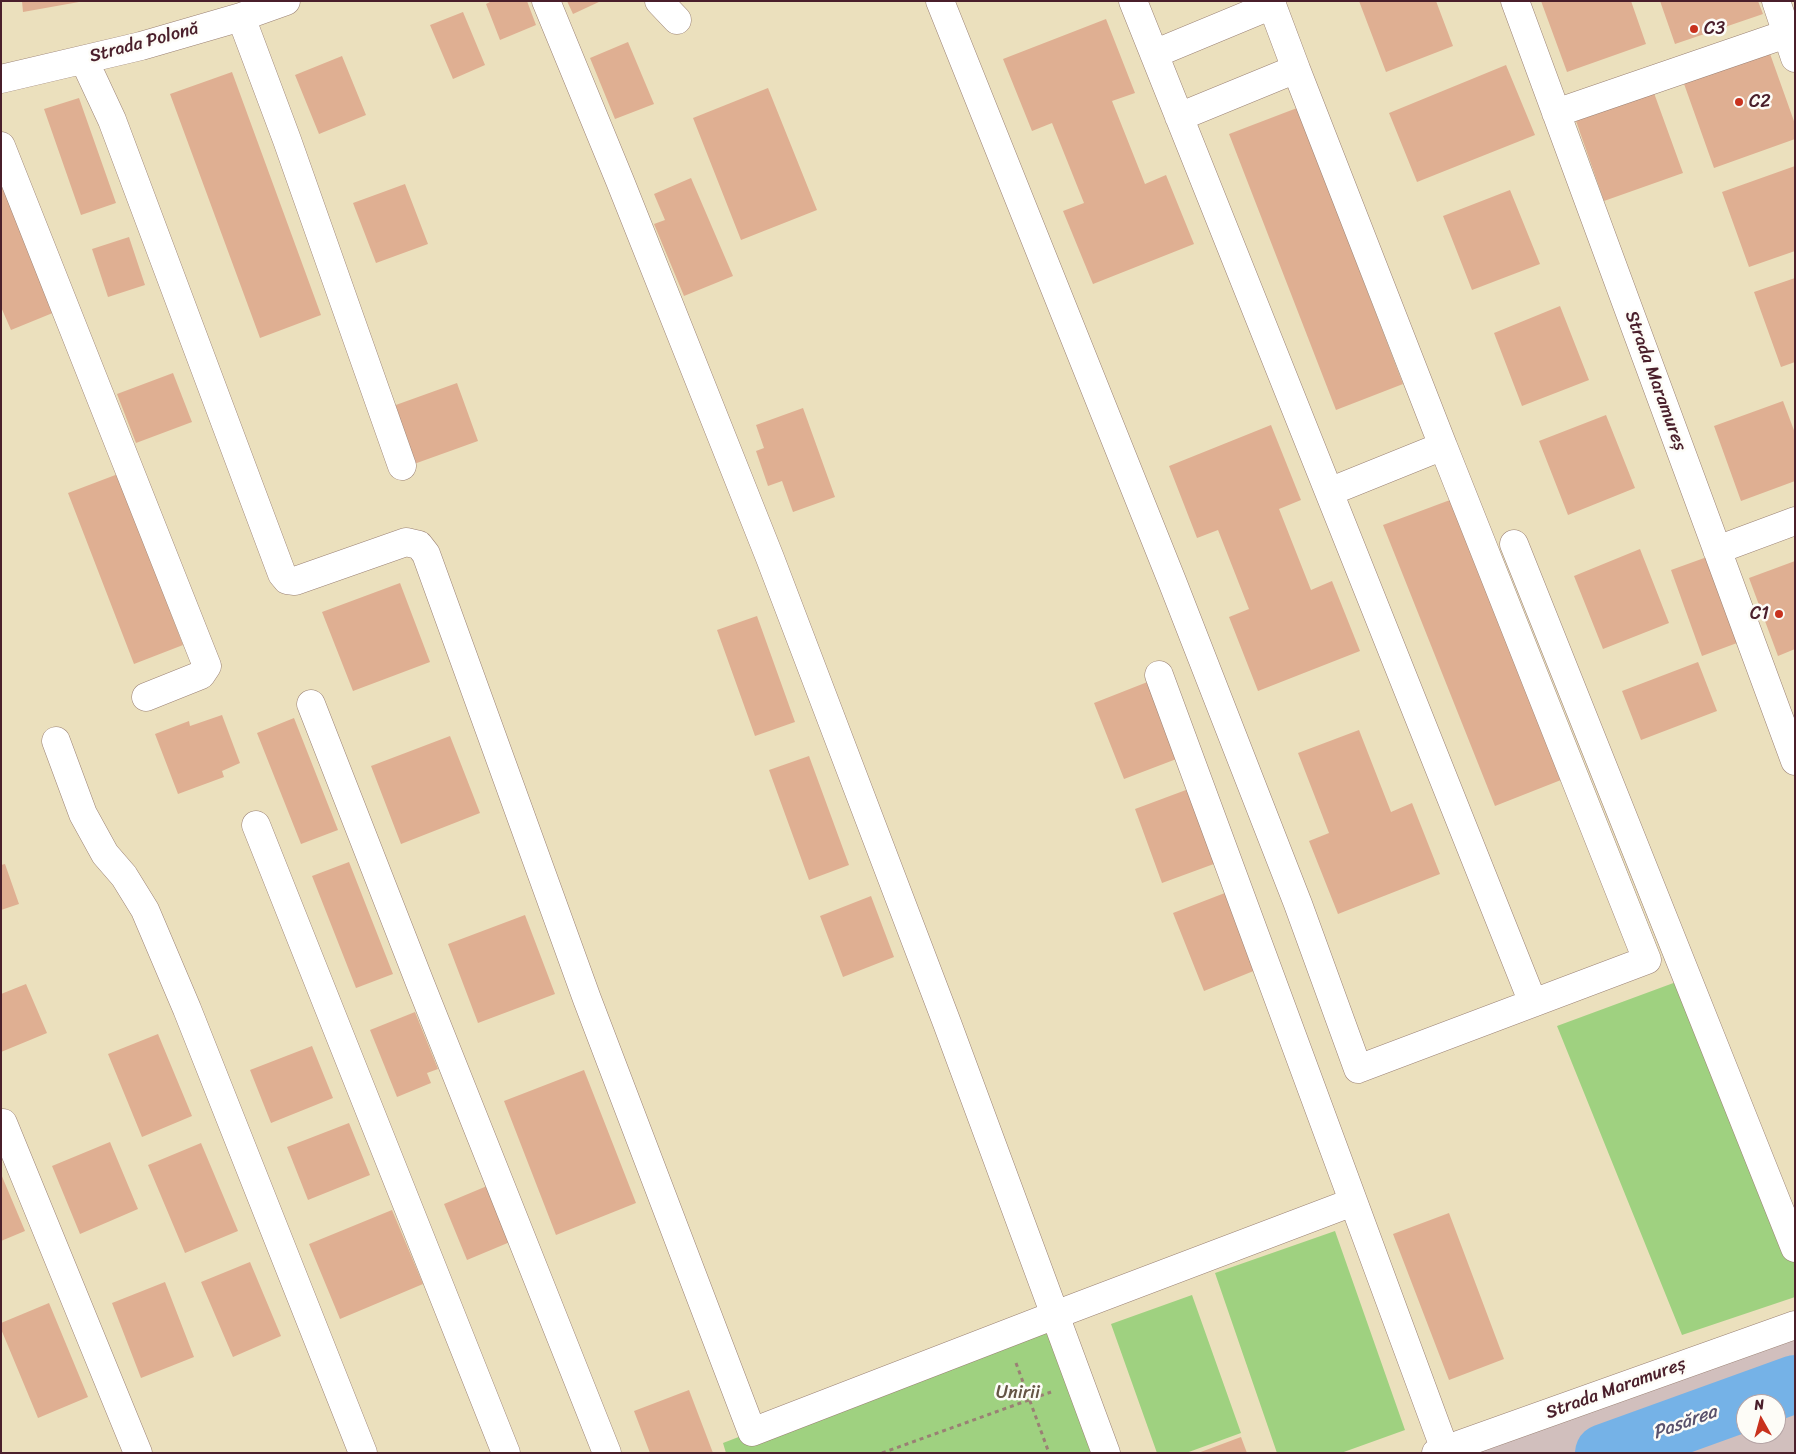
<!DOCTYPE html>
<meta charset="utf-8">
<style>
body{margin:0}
#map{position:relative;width:1796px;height:1454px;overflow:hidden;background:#ebe0bd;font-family:Sriracha,sans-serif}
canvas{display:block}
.frame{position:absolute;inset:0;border:2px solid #4a1f2b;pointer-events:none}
.north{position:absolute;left:1736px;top:1394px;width:50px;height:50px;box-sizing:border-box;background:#fdfcf7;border:1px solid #b5a4a5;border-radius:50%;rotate:353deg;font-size:14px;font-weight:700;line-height:20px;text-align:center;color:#4a1f2b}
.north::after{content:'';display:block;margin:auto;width:18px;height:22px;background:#c8321e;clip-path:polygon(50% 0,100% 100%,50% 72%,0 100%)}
</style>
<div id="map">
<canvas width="1796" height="1454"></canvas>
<div class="frame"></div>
<div class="north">N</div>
</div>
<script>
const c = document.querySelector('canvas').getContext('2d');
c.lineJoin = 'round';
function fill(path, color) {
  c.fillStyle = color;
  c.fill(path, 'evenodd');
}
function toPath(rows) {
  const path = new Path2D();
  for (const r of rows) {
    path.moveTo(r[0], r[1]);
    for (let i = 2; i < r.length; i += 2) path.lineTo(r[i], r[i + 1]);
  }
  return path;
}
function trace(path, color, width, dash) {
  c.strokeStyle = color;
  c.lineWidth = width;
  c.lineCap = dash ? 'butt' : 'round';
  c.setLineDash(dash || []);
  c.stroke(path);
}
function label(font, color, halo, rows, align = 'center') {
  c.font = font + ' Sriracha,sans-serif';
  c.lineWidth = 5;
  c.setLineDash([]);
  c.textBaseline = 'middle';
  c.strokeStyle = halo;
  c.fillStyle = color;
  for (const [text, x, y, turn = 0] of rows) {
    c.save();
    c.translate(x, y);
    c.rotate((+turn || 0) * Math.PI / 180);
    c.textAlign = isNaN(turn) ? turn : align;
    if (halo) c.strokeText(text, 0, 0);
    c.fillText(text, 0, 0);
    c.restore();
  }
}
const industrial = toPath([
 [1795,1325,1795,1453,1436,1453],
 [1746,1404,1776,1404,1776,1434,1746,1434]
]);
const green = toPath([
 [1687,978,1795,1248,1795,1297,1682,1335,1557,1026],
 [1335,1231,1405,1430,1341,1453,1277,1453,1215,1273],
 [1192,1295,1241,1433,1186,1453,1157,1453,1111,1324],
 [1055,1315,1106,1453,726,1453,723,1443]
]);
const river = toPath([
 [1604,1453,1795,1384]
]);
const building = toPath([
 [22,1,79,1,79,2,23,12],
 [492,1,527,1,536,25,500,40,486,4],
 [567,1,601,1,573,14],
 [1359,1,1436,1,1453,46,1386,72],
 [1541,1,1631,1,1646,44,1567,72],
 [1660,1,1758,1,1763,14,1675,44],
 [463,12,485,65,453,79,430,25],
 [1106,19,1135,93,1112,101,1145,184,1166,175,1194,244,1093,284,1063,211,1084,203,1052,123,1032,131,1003,59],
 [628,42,654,104,615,119,590,58],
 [1769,51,1795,124,1795,139,1714,168,1683,81],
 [342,56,366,115,319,134,295,75],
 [1506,65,1535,135,1417,182,1389,113],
 [232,72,321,315,260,338,170,94],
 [768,88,817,210,741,240,693,118],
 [1654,93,1683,173,1604,201,1576,121],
 [79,98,116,203,81,215,44,109],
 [1297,108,1403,384,1336,410,1229,134],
 [1795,166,1795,251,1749,267,1722,192],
 [1,167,60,310,11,330,1,307],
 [691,178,733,276,684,296,654,224,665,220,654,194],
 [405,184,428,244,376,263,353,203],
 [1510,190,1540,264,1472,290,1443,216],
 [129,237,145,285,108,297,92,249],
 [1795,278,1795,362,1781,367,1754,292],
 [1560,306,1589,380,1522,406,1494,333],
 [173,373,192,422,136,443,117,394],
 [457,383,478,441,414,464,393,406],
 [1783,401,1795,433,1795,481,1741,501,1714,426],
 [803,408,835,497,793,512,782,481,768,486,756,451,764,448,756,425],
 [1606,415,1635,488,1568,515,1539,441],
 [1271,425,1301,500,1279,509,1311,590,1332,581,1360,651,1258,691,1229,617,1249,609,1218,530,1197,538,1169,466],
 [118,474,183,645,134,664,68,493],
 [1450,500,1561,780,1495,806,1383,525],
 [1640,549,1669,623,1603,649,1574,576],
 [1707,557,1737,643,1702,656,1671,570],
 [1795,561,1795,649,1778,656,1749,578],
 [400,583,430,662,353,691,322,612],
 [757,616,795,722,755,736,717,630],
 [1698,662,1717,711,1641,740,1622,691],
 [1150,681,1179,758,1124,779,1094,703],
 [222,715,240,763,222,771,224,777,178,794,155,734,189,721,190,726],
 [294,718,338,830,301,844,257,733],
 [1359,730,1391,812,1412,803,1440,874,1338,914,1309,841,1329,833,1298,753],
 [450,736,480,813,401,844,371,766],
 [809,756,849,865,809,880,769,770],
 [1194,787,1222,861,1162,883,1135,809],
 [349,862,393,974,356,988,312,876],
 [5,864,19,904,1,910,1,865],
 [1230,891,1261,968,1204,991,1173,913],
 [871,896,894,957,843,977,820,916],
 [525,915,555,994,478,1023,448,944],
 [26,984,47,1033,1,1052,1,994],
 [415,1012,438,1069,427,1073,431,1083,397,1097,370,1030],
 [158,1034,192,1116,142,1137,108,1054],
 [312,1046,333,1098,271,1123,250,1070],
 [584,1070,636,1203,556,1235,504,1101],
 [349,1123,370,1175,308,1200,287,1147],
 [110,1142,138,1209,80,1234,52,1166],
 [201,1143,238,1231,185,1253,148,1165],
 [1,1174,25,1231,1,1241],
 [487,1186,510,1242,467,1260,444,1204],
 [392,1210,423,1284,340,1319,309,1244],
 [1449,1213,1504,1359,1449,1380,1393,1234],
 [250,1262,281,1336,233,1357,201,1282],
 [165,1282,194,1357,141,1378,112,1303],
 [49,1303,88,1397,38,1418,1,1329,1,1323],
 [689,1390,713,1453,650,1453,634,1411],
 [1241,1437,1247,1453,1198,1453]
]);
const path = toPath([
 [1016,1363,1049,1453],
 [882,1453,1051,1392]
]);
const minor = toPath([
 [546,1,620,181,770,558,947,1023,1106,1453],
 [659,1,677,20],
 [940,1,1172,581,1298,904,1358,1069,1647,960,1443,446],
 [1133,1,1533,1003],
 [1515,1,1795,761],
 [1776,1,1795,58],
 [241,17,287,140,402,466],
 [1154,54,1272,5,1271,1],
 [84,60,112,120,282,574,287,580,295,581,406,542,419,545,426,554,587,999,752,1432,1055,1315,1353,1202],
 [1296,69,1443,446,1329,492],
 [1,79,141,46,241,17,286,1],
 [1556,113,1786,34],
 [1179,117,1296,69,1272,5],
 [1,146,207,666,201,675,146,697],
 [1514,544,1795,1248],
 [1717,550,1795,521],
 [1159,675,1445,1450],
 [311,704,420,983,607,1453],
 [56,741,83,814,105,854,124,876,145,910,187,1009,363,1453],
 [256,825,506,1453],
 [3,1123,138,1453],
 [1436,1453,1795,1325]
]);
const markers = [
 [1694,29,5,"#c8321e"],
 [1739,102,5,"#c8321e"],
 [1779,614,5,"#c8321e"]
];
const poiNames = [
 ["C3",1704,29],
 ["C2",1749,102],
 ["C1",1769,614,"right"]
];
const streetNames = [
 ["Strada Polonă",144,43,-15],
 ["Strada Maramureș",1655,381,70],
 ["Strada Maramureș",1616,1389,-20]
];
const parkNames = [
 ["Unirii",1018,1393]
];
const waterNames = [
 ["Pasărea",1685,1423,-20]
];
fill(industrial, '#d1bfbd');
fill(green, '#9fd180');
trace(river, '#75b2e7', 58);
fill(building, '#dfaf92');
trace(minor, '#9a8074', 29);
trace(path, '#9a8074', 3, [4, 4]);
trace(minor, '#fff', 28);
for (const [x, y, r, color] of markers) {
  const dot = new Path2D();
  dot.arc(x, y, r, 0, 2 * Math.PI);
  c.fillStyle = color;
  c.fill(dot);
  trace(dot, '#fdfcf7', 2);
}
label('18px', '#4a1f2b', '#fdfcf7', poiNames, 'left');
label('18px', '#4a1f2b', '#fdfcf7', streetNames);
label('18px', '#645444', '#fdfcf7', parkNames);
label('italic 19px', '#59526d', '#fdfcf7', waterNames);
</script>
